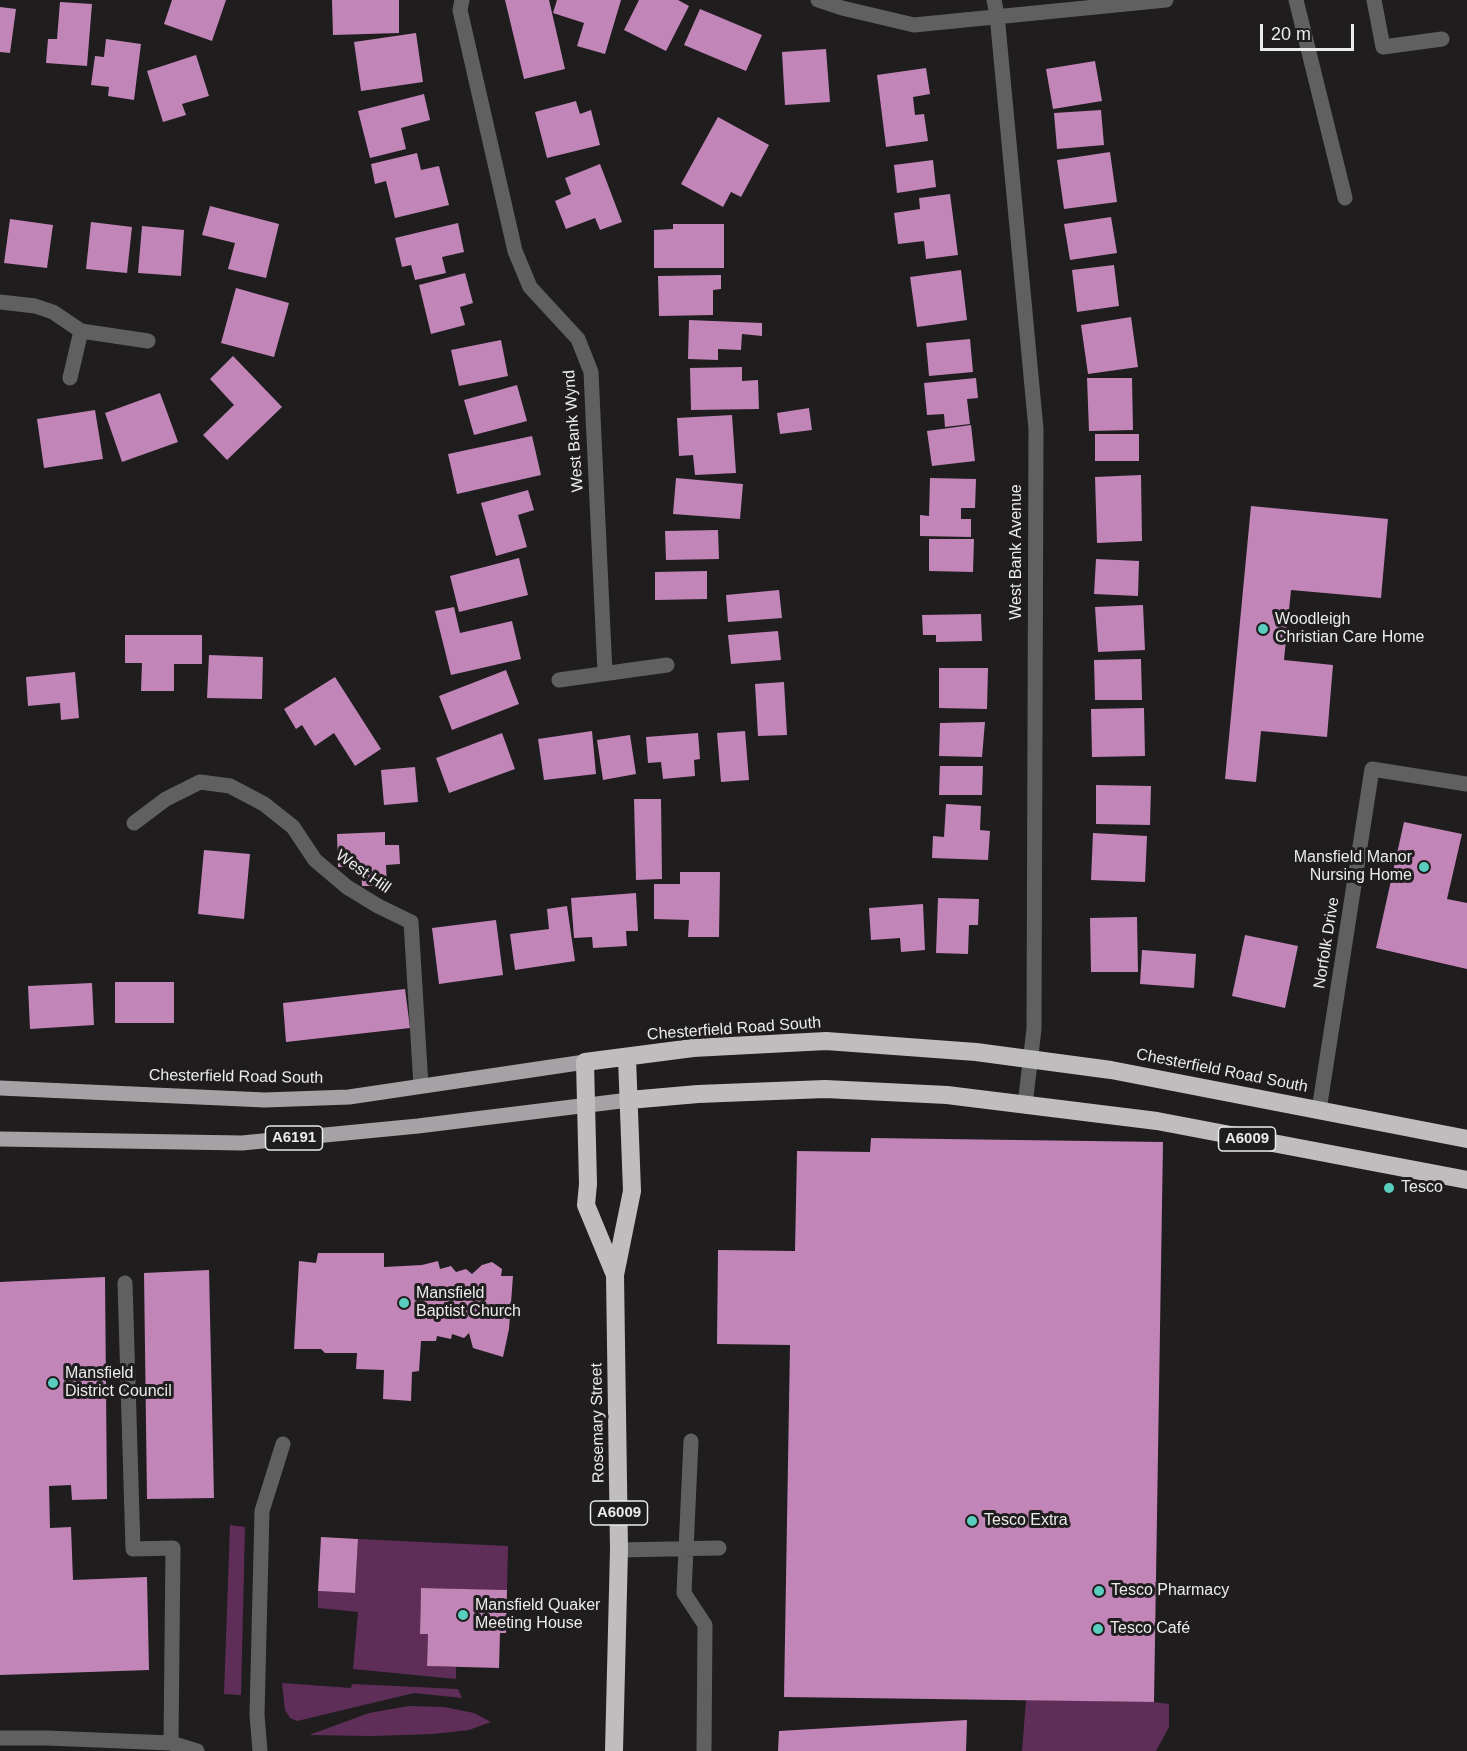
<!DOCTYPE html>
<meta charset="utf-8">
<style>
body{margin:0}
#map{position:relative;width:1467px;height:1751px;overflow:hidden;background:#201d1f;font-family:Arial,sans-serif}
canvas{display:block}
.scale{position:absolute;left:1260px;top:24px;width:94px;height:27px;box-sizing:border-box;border:3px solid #ecebec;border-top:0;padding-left:8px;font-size:18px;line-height:21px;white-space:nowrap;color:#ecebec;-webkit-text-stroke:4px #201d1f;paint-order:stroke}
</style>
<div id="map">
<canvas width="1467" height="1751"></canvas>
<div class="scale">20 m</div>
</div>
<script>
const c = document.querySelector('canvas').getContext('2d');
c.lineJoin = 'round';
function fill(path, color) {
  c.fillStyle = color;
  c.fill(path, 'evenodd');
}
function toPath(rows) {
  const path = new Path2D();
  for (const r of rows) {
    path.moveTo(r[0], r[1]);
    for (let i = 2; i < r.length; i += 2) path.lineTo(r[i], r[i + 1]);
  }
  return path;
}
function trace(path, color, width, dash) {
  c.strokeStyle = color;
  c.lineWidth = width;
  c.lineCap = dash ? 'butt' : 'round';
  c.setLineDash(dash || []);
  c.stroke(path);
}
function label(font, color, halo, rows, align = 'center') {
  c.font = font + ' Arial,sans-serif';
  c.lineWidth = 6;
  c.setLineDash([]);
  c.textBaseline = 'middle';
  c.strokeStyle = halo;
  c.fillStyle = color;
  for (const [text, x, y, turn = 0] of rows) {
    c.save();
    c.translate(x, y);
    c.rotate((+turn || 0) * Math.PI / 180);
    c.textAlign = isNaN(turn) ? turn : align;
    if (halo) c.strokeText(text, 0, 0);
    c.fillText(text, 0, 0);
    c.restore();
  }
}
const green = toPath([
 [230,1525,245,1527,241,1695,224,1694],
 [358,1539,508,1546,507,1590,421,1588,420,1634,428,1634,427,1666,456,1667,456,1679,353,1669,358,1612,318,1608,318,1591,355,1593],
 [282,1683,351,1688,352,1684,458,1689,462,1698,414,1693,297,1721,290,1718,285,1710],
 [1026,1700,1154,1702,1169,1704,1169,1727,1156,1751,1022,1751],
 [409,1706,444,1707,474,1713,491,1722,469,1730,433,1734,371,1736,309,1735,369,1713]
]);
const building = toPath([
 [172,0,226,0,212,41,164,24],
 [332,0,399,0,399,33,333,35],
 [505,0,549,0,565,69,524,79],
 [557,0,621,0,605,54,577,46,584,23,553,13],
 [639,0,678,0,689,6,666,51,624,30],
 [60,2,92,4,87,66,46,63,48,39,57,39],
 [0,7,16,9,10,53,0,52],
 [700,9,762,35,746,71,684,45],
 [416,33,423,82,361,91,354,42],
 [106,39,141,44,134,100,108,96,109,87,91,85,95,56,104,57],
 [826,49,830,102,785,105,782,52],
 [196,55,209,96,182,104,186,115,163,122,147,71],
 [1095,61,1102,101,1053,109,1046,69],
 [926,68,930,94,913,97,915,115,924,114,928,141,886,147,877,75],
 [424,94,430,120,401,128,406,149,370,158,358,111],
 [576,101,580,114,591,110,600,145,547,158,535,112],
 [1101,110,1104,145,1057,149,1054,113],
 [718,117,769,145,741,197,731,192,723,207,681,184],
 [1110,152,1117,202,1064,209,1057,160],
 [417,153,421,170,439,166,449,205,395,218,386,181,375,184,371,164],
 [933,160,936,187,897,193,894,165],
 [600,164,622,222,600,230,595,218,566,229,555,201,571,194,565,178],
 [950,194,958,255,926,259,924,241,898,244,894,213,920,209,919,198],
 [210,206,279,224,266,278,228,269,235,243,202,235],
 [1111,217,1117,253,1070,260,1064,224],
 [10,219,53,225,47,268,4,263],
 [91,222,132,227,127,273,86,269],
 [458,223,464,252,442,257,446,273,415,280,411,265,402,267,395,238],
 [673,224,724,224,724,268,654,268,654,230,673,229],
 [142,226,184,230,181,276,138,273],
 [1114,265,1119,306,1077,312,1072,270],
 [961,270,967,320,917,327,910,277],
 [465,273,473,303,460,307,465,325,431,334,419,285],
 [721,275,721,289,713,290,713,315,659,316,658,276],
 [236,288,289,303,274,357,221,343],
 [1131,317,1138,367,1088,374,1081,325],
 [689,320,762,323,762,336,742,334,741,350,718,349,718,360,688,359],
 [970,339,973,372,929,376,926,343],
 [501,340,508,376,459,386,451,350],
 [233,356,282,407,227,460,203,435,234,405,210,379],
 [742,367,742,381,758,380,759,409,691,410,690,368],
 [976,378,978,398,967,399,970,424,945,427,944,414,927,415,924,383],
 [1087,378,1132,378,1133,430,1089,431],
 [517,385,527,421,474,435,464,400],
 [160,393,178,442,122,462,105,413],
 [809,408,812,430,780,434,777,413],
 [95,410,103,459,44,468,37,419],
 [732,415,736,473,695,475,693,455,679,456,677,418],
 [971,425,975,461,932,466,927,431],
 [1095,434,1139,434,1139,461,1095,461],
 [532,436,541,475,457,494,448,454],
 [1141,475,1142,541,1097,543,1095,477],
 [676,478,743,484,740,519,673,514],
 [930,478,976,479,975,508,961,508,961,519,971,519,971,537,920,536,920,515,929,516],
 [528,490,534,510,518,515,527,547,496,556,481,503],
 [1251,506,1388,519,1381,598,1291,590,1284,660,1333,665,1327,737,1261,731,1256,782,1225,779],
 [718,530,719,559,666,560,665,531],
 [929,539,974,539,973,572,929,571],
 [519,558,528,595,459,612,450,576],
 [1096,559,1139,561,1138,596,1094,594],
 [707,571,707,599,655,600,655,572],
 [779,590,782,618,728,622,726,595],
 [1143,605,1145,650,1098,652,1095,607],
 [454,607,460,633,512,621,521,659,451,675,435,611],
 [981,614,982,641,936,642,936,635,923,635,922,615],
 [778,631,781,660,731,664,728,635],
 [125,635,202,635,202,664,174,664,174,691,141,691,142,663,125,663],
 [209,655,263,657,262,699,207,698],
 [1141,659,1142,700,1095,700,1094,660],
 [939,668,988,668,987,709,939,708],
 [506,670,519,704,452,730,439,696],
 [75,672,79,718,61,720,60,703,28,706,26,677],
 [335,677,381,749,355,766,334,733,315,746,302,725,296,729,284,709],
 [784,682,787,735,758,736,755,684],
 [1144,708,1145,756,1092,757,1091,709],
 [985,722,982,757,939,756,940,723],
 [592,731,596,774,544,780,538,739],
 [745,731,749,780,721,782,717,733],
 [502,733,515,769,449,793,436,758],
 [698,733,700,759,694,760,695,776,663,779,661,762,648,763,646,737],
 [630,735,636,774,603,780,597,740],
 [940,766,983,766,982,795,939,795],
 [415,767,418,802,384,805,381,770],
 [1096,785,1151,786,1150,825,1096,824],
 [634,799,661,799,662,879,636,880],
 [946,804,981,806,980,830,990,831,988,860,932,858,933,836,944,837],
 [1404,822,1462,834,1447,899,1467,903,1467,969,1376,948],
 [385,832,385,845,399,845,400,864,386,865,387,886,362,886,361,867,338,867,337,834],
 [1093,833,1147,836,1145,882,1091,880],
 [204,850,250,854,244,919,198,914],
 [680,872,720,872,719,937,688,937,689,920,654,919,654,884,680,884],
 [636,893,638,931,626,931,627,946,593,948,592,937,574,938,571,898],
 [938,898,979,899,978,925,969,925,968,954,936,953],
 [923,904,925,950,901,952,900,938,871,940,869,908],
 [567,906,575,961,515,970,510,934,549,929,547,909],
 [1137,917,1138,972,1091,972,1090,918],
 [496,920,503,975,439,984,432,928],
 [1245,935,1298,946,1285,1008,1232,996],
 [1142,950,1196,954,1194,988,1140,984],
 [115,982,174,982,174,1023,115,1023],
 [92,983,94,1025,30,1029,28,986],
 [405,989,410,1028,286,1042,283,1003],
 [871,1138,1163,1142,1154,1702,784,1697,790,1345,717,1344,718,1250,795,1251,797,1151,870,1152],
 [318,1253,384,1253,384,1267,422,1265,438,1261,440,1269,451,1266,456,1272,466,1269,472,1274,482,1265,492,1262,502,1269,501,1276,513,1276,509,1329,503,1357,473,1348,469,1333,464,1338,452,1334,451,1339,437,1336,436,1341,421,1341,419,1371,412,1372,411,1401,383,1399,384,1370,356,1369,357,1353,325,1353,321,1349,294,1349,299,1261,316,1263],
 [209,1270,214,1498,147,1499,144,1273],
 [105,1277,107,1499,72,1500,71,1485,49,1486,50,1528,71,1527,73,1580,147,1577,149,1670,0,1675,0,1282],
 [321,1537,358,1539,355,1593,318,1591],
 [421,1588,507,1590,506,1633,500,1633,499,1668,427,1666,428,1634,420,1634],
 [967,1720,966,1751,778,1751,779,1731]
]);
const lane = toPath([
 [1374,0,1383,47,1442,39],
 [125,1283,133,1549,173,1548,171,1743],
 [691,1441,684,1593,705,1625,704,1751],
 [619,1550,719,1548],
 [0,1738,47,1738,171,1743,197,1751],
 [260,1751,257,1715,262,1511,283,1444]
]);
const street = toPath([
 [462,0,460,10,515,251,530,287,578,339,591,372,605,673],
 [818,0,842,8,914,25,1166,0],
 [994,0,997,15,1036,429,1034,1029,1025,1105],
 [1296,0,1345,198],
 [0,302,35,306,53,312,81,331,70,378],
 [81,331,148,341],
 [559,680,667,665],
 [134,823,166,799,200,782,230,786,264,804,293,827,315,860,347,887,378,906,411,922,421,1086],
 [1319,1110,1372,769,1467,784]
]);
const primary = toPath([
 [0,1088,265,1100,349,1097,585,1062],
 [0,1139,242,1143,418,1126,629,1100]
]);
const highway = toPath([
 [629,1100,698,1094,825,1089,947,1095,1157,1121,1467,1180],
 [615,1275,586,1205,588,1184,585,1062,693,1048,826,1041,976,1052,1111,1070,1467,1139],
 [614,1751,619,1550,615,1275,632,1191,627,1058]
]);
const markers = [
 [1263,629,6,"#5acebe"],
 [1424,867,6,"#5acebe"],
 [1389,1188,6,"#5acebe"],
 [404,1303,6,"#5acebe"],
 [53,1383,6,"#5acebe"],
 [972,1521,6,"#5acebe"],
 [1099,1591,6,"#5acebe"],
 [463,1615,6,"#5acebe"],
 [1098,1629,6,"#5acebe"]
];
const shields = [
 [294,1138,57],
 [1247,1139,57],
 [619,1513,57]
];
const shieldNames = [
 ["A6191",294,1138],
 ["A6009",1247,1139],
 ["A6009",619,1513]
];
const streetNames = [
 ["West Bank Wynd",574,431,-94],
 ["West Bank Avenue",1017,552,-90],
 ["West Hill",363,872,35],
 ["Norfolk Drive",1327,943,-81],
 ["Chesterfield Road South",734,1029,-4],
 ["Chesterfield Road South",1222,1071,11],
 ["Chesterfield Road South",236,1077,1],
 ["Rosemary Street",598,1423,-91]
];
const poiNames = [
 ["Woodleigh",1275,620],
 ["Christian Care Home",1275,638],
 ["Mansfield Manor",1412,858,"right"],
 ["Nursing Home",1412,876,"right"],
 ["Tesco",1401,1188],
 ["Mansfield",416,1294],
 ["Baptist Church",416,1312],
 ["Mansfield",65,1374],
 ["District Council",65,1392],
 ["Tesco Extra",984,1521],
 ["Tesco Pharmacy",1111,1591],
 ["Mansfield Quaker",475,1606],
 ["Meeting House",475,1624],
 ["Tesco Café",1110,1629]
];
fill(green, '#5f2e58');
fill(building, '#c285b8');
trace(lane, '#616061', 15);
trace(street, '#616061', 15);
trace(primary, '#a5a2a5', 15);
trace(highway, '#c0bdbf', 18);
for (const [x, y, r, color] of markers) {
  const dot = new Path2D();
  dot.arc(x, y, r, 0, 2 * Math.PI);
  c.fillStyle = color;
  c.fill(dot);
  trace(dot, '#201d1f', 2);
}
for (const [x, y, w] of shields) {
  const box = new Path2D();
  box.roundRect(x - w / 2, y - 12, w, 24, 4.5);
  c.fillStyle = '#201d1f';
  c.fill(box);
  trace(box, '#ecebec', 1.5);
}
label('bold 15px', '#ecebec', null, shieldNames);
label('16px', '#ecebec', '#201d1f', streetNames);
label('16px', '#ecebec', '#201d1f', poiNames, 'left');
</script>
